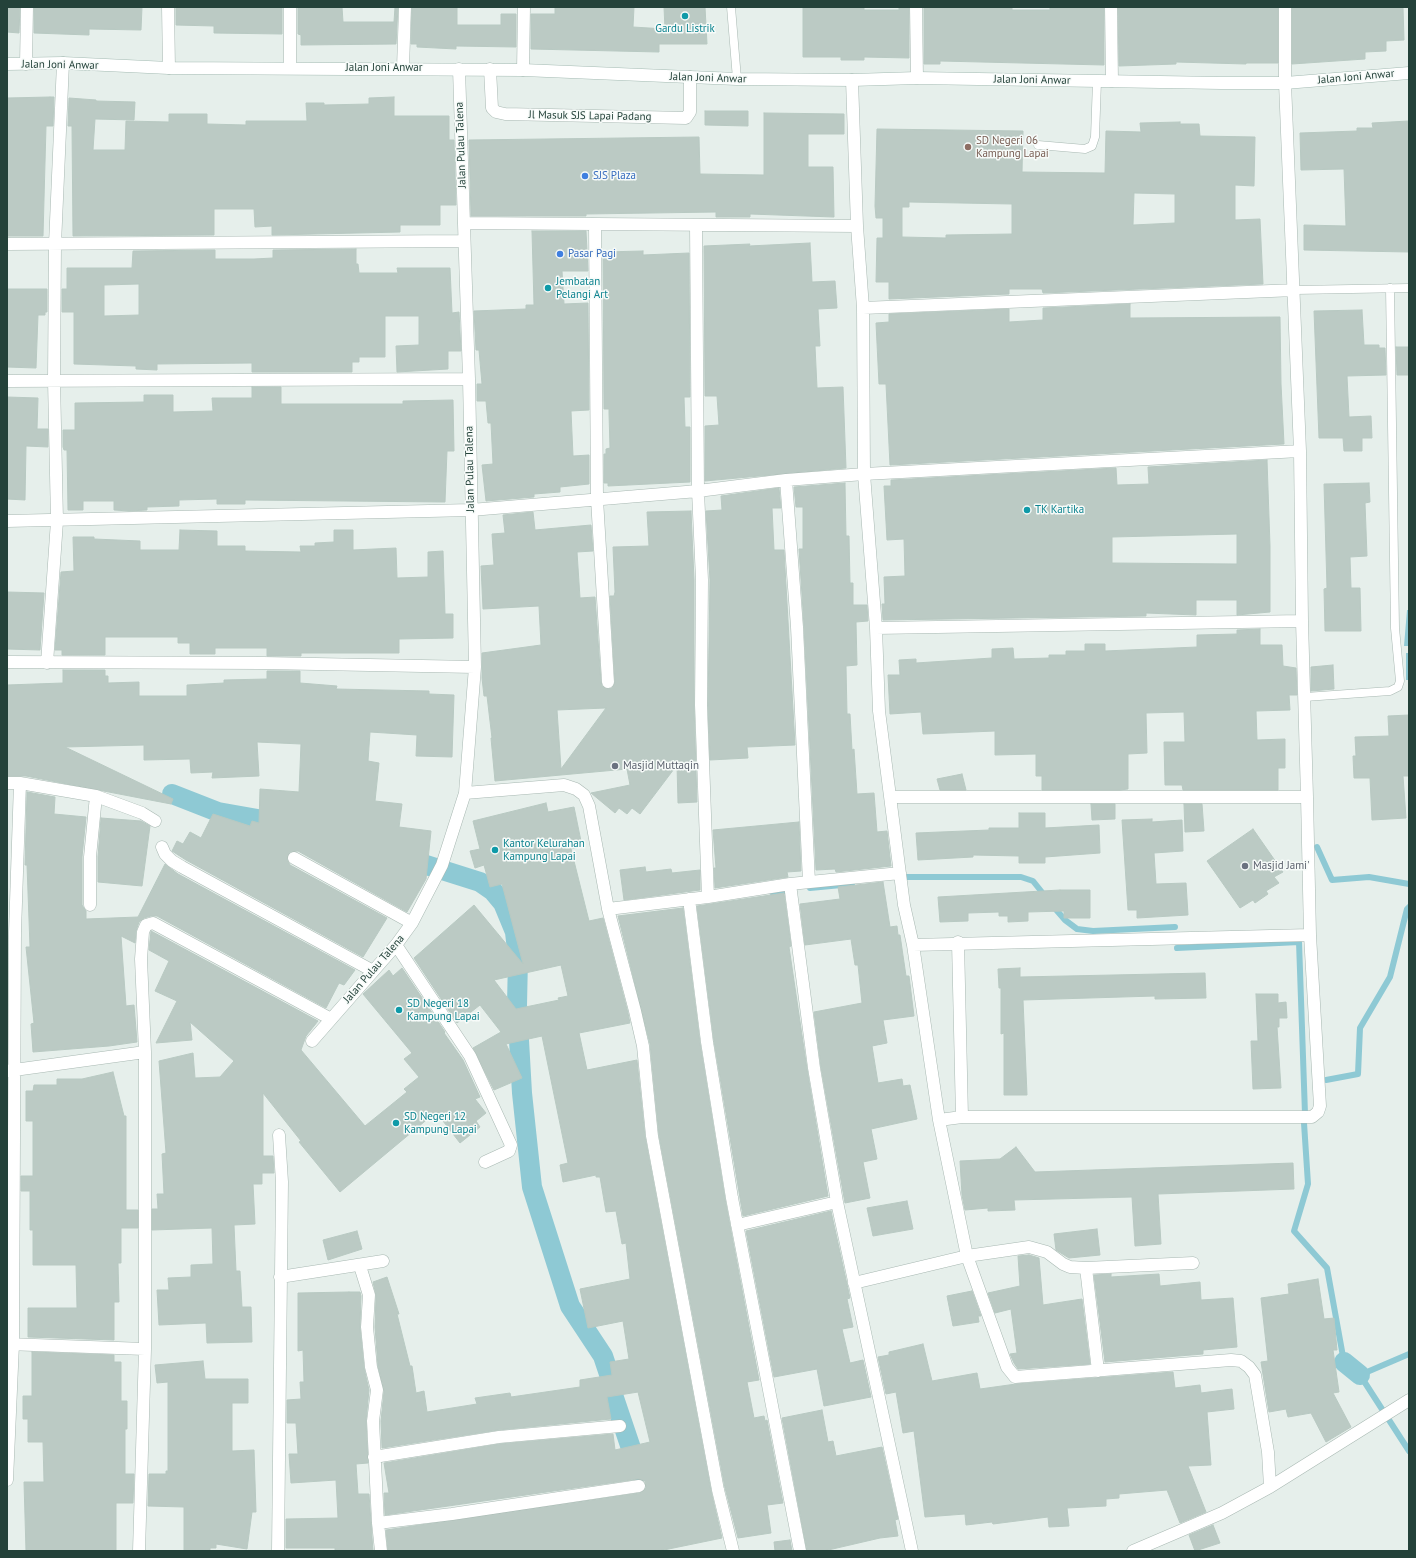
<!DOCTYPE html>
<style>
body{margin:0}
#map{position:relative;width:1416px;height:1558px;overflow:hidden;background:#e6efeb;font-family:"PT Sans",sans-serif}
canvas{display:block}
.frame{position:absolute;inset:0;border:8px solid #24423a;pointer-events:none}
</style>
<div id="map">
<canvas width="1416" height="1558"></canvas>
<div class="frame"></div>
</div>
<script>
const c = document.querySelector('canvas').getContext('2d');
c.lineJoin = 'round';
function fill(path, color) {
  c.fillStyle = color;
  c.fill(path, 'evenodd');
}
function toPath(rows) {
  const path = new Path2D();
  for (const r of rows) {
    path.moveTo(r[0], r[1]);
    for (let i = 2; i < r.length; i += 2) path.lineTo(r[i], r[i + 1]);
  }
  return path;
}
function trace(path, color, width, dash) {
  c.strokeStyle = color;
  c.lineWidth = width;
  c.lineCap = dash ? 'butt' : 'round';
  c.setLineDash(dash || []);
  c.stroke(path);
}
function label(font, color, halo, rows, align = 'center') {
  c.font = font + ' "PT Sans",sans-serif';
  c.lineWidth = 3;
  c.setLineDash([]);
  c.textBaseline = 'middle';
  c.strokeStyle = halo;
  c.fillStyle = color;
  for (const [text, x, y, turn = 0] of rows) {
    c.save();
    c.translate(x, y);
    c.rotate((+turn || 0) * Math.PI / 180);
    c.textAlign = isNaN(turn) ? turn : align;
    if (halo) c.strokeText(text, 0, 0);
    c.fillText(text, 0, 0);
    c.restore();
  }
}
const water = toPath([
 [1407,610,1409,610,1409,646,1404,646],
 [1406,653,1409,653,1409,680,1406,680]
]);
const stream = toPath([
 [1317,847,1332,880,1369,877,1409,884],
 [907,877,1021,877,1033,881,1045,896],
 [810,888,852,884],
 [772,892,787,891],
 [1052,905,1065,920,1077,929,1093,931,1175,927],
 [1177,948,1299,942,1305,1114],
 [1326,1080,1358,1074,1360,1028,1390,977,1407,909,1409,907],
 [1304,1123,1308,1184,1294,1231,1327,1268,1344,1362],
 [1409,1354,1360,1375,1409,1451]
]);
const canal = toPath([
 [172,794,218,812,286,824],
 [401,857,480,882,493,891,503,903,515,932,518,958,517,1005,522,1093,532,1187,570,1306,603,1356,609,1374,611,1389,639,1472],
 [1344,1362,1360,1375]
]);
const building = toPath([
 [7,7,20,7,19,33,7,32,7,7],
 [34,7,142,7,141,30,89,29,89,35,34,33,34,7],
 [176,7,282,7,282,34,214,33,214,26,176,25,176,7],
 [298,7,342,7,343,22,394,22,395,7,398,7,396,44,301,45,301,35,298,34,298,7],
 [412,7,457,7,457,25,501,25,501,14,516,14,516,47,456,46,456,49,417,47,417,44,411,44,412,7],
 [555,7,634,7,633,27,665,29,664,7,705,7,707,44,659,44,659,52,531,49,531,14,555,14,555,7],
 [803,7,864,7,864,10,899,10,899,7,909,7,909,58,864,57,864,60,841,60,841,57,803,57,803,7],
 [924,7,1012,7,1012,10,1050,10,1050,7,1104,7,1104,65,940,61,940,64,924,64,924,7],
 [1118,7,1278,7,1278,63,1246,63,1246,64,1176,62,1176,64,1119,66,1118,7],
 [1403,7,1404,40,1386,41,1386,51,1365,52,1365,59,1292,64,1292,8,1403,7],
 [50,97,54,97,53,126,46,126,43,236,7,236,7,98,50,97],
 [394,97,394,116,449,116,449,140,454,140,456,205,440,205,440,225,400,225,400,232,272,235,272,226,255,227,254,209,214,209,214,235,73,236,72,126,68,126,69,98,96,100,96,101,135,102,134,120,95,119,93,150,125,150,126,121,169,122,169,114,207,114,207,124,246,125,246,121,307,121,306,103,324,103,324,105,369,104,369,98,394,97],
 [705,111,748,111,748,126,705,125,705,111],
 [764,113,844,114,844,134,808,134,808,167,833,167,834,217,750,214,750,217,716,217,716,212,586,214,586,216,471,216,469,140,699,137,700,174,764,175,764,113],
 [1409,121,1409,252,1304,250,1304,225,1346,226,1344,169,1301,170,1300,133,1357,131,1357,128,1373,128,1372,123,1409,121],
 [1180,122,1180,124,1199,124,1200,136,1255,137,1254,186,1235,185,1235,220,1260,219,1263,284,1043,293,1042,289,1009,289,1009,294,889,299,889,282,876,282,877,238,883,238,883,218,876,218,875,206,877,129,1023,131,1022,172,1105,173,1106,131,1141,132,1140,123,1180,122],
 [1134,193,1175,194,1175,223,1133,225,1134,193],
 [909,202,1012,204,1012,234,946,235,946,238,902,237,902,207,909,207,909,202],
 [532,231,586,231,588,271,562,271,564,304,588,303,589,410,571,411,573,456,589,455,589,484,560,487,560,492,534,494,534,497,486,501,482,465,493,464,491,423,488,423,486,401,477,401,477,384,482,384,479,350,476,350,474,311,526,309,526,305,534,305,532,231],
 [810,243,812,282,835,281,837,308,818,309,820,346,815,346,817,388,843,387,846,468,705,481,705,426,719,425,717,396,705,396,704,246,750,244,749,246,810,243],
 [356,249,356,264,358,264,359,273,398,273,397,268,450,268,452,313,459,312,461,351,448,351,448,369,397,372,396,346,419,345,419,316,385,316,385,357,359,357,359,362,352,362,352,372,252,372,252,363,157,364,157,370,136,369,136,366,74,364,74,312,62,312,62,289,67,289,67,268,132,268,133,251,215,250,215,259,254,259,273,258,273,250,356,249],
 [139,284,139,315,104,316,104,285,139,284],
 [643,251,643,255,689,253,690,397,684,397,685,427,690,427,690,482,608,486,608,483,604,483,604,454,606,454,606,449,610,448,609,413,609,409,604,409,603,252,643,251],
 [7,289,47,289,47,312,45,312,45,315,38,315,36,368,7,367,7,289],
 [1130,304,1130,318,1280,317,1281,384,1284,444,890,465,886,384,879,384,876,323,889,322,889,314,1009,309,1009,322,1043,320,1043,308,1130,304],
 [1362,310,1364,345,1379,345,1379,348,1385,348,1386,375,1347,376,1349,417,1371,416,1372,438,1362,438,1362,451,1344,451,1343,438,1319,438,1314,311,1362,310],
 [1396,347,1409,347,1409,375,1397,375,1396,347],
 [252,387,281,387,281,404,403,404,403,401,453,400,454,451,447,451,445,502,245,500,245,504,217,504,217,499,179,500,179,506,147,507,147,510,129,511,114,510,114,501,83,501,83,510,68,510,67,450,64,450,63,447,63,430,75,430,75,403,144,402,144,395,173,395,173,412,213,411,212,398,252,398,252,387],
 [7,397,38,398,37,429,48,429,48,447,26,446,25,500,7,499,7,397],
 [1267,460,1270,546,1270,612,1237,615,1237,600,1196,600,1196,615,1146,613,1146,616,883,620,882,604,885,604,884,577,905,576,904,539,887,540,884,486,891,486,891,480,1116,468,1117,485,1149,484,1148,467,1267,460],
 [1237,534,1237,564,1112,563,1112,537,1237,534],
 [845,483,846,536,849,536,850,583,853,583,853,605,867,605,868,621,856,622,857,665,846,666,847,714,850,714,852,750,854,749,857,794,874,793,877,832,887,831,891,866,836,872,835,869,816,870,804,626,799,549,803,549,803,507,796,507,794,487,845,483],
 [1369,483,1370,502,1365,503,1367,556,1350,557,1351,588,1360,588,1361,631,1325,631,1324,589,1327,588,1324,484,1369,483],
 [779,488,781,508,772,508,774,550,784,550,795,745,747,747,748,758,710,760,708,705,710,580,706,511,722,510,721,496,779,488],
 [691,511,694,580,694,705,697,802,678,803,677,765,640,814,632,808,627,814,619,808,615,813,591,793,630,785,627,769,495,781,491,738,492,738,487,696,484,696,482,678,482,653,541,645,539,606,483,609,481,566,494,565,492,534,505,533,503,515,533,512,535,530,591,525,593,551,577,552,580,598,595,597,601,682,602,686,608,689,612,688,615,682,610,596,614,596,615,592,613,547,649,546,647,512,691,511],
 [606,708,561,769,557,710,606,708],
 [180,530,217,531,217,546,245,546,245,551,301,552,300,546,315,546,315,543,334,542,334,530,353,530,353,550,396,548,397,578,428,577,428,552,443,551,445,614,453,614,453,638,399,639,399,653,301,653,301,656,267,656,267,648,215,648,215,654,190,654,190,643,178,643,178,637,105,637,105,655,62,655,62,650,55,650,61,572,74,571,73,537,94,537,94,539,140,541,140,550,179,550,180,530],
 [7,592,44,593,40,650,7,649,7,592],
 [1260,629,1260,645,1282,645,1283,666,1296,668,1297,695,1289,695,1290,710,1256,711,1257,740,1285,739,1285,768,1278,768,1278,790,1183,790,1182,785,1165,785,1164,742,1185,742,1184,712,1146,713,1147,753,1128,754,1128,789,1120,790,1042,790,1042,776,1036,776,1036,754,995,755,995,731,923,734,921,712,890,714,888,675,900,675,899,660,916,659,916,663,992,658,992,649,1013,648,1014,659,1049,658,1049,655,1066,655,1066,651,1085,651,1085,644,1105,644,1105,651,1197,647,1197,635,1237,634,1237,630,1260,629],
 [1333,665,1334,689,1311,691,1311,667,1333,665],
 [63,670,105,670,105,676,108,676,108,683,139,682,139,696,187,696,187,685,224,683,224,680,267,679,267,671,300,671,300,683,337,686,336,689,429,691,429,694,454,695,452,757,416,756,417,735,370,732,368,761,379,763,375,801,402,804,399,827,431,831,426,879,407,912,298,851,290,852,287,859,290,865,387,918,363,957,186,860,172,851,177,841,183,844,190,832,201,838,213,814,250,826,252,821,259,823,260,789,299,792,301,744,257,742,259,776,212,778,213,772,191,773,190,759,144,760,144,745,65,747,173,799,171,804,26,776,7,776,7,685,63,683,63,670],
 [1409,715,1409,776,1403,776,1406,818,1372,820,1370,778,1354,778,1353,756,1356,756,1355,737,1389,736,1388,716,1409,715],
 [962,774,966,790,940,790,937,779,962,774],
 [27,792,55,797,54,814,86,817,82,857,82,905,86,911,86,919,138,917,165,864,178,874,355,970,344,985,339,983,326,1008,157,916,151,916,144,918,139,922,136,931,135,943,121,936,126,1006,134,1005,137,1042,109,1046,33,1052,31,1024,34,1023,26,947,30,947,27,865,25,865,27,792],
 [546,803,548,812,574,807,582,846,571,849,589,921,603,918,628,1013,630,1023,579,1033,587,1070,637,1060,645,1137,711,1491,722,1538,659,1551,388,1551,386,1530,640,1493,646,1488,645,1481,638,1479,385,1515,384,1493,389,1493,384,1463,500,1444,613,1434,615,1450,650,1442,638,1392,607,1397,611,1419,498,1430,382,1448,381,1421,384,1391,378,1366,375,1327,376,1295,373,1282,387,1277,399,1314,397,1314,410,1366,412,1366,416,1393,424,1391,427,1412,477,1404,475,1398,510,1393,511,1397,580,1387,580,1380,612,1375,610,1362,629,1359,623,1321,588,1328,580,1289,630,1279,626,1243,622,1244,616,1211,606,1212,600,1177,596,1177,596,1175,563,1182,560,1165,568,1163,542,1036,506,1044,522,1078,494,1090,473,1048,501,1032,480,1005,457,1023,414,958,474,905,523,964,502,884,490,887,484,865,475,868,470,851,480,849,473,821,546,803],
 [561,965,568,996,558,998,559,1000,516,1009,494,980,561,965],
 [1091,804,1115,804,1115,819,1092,820,1091,804],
 [1184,804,1202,804,1204,831,1185,832,1184,804],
 [1019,813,1045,813,1045,828,1099,825,1100,853,1045,857,1045,863,1019,863,1019,856,973,855,973,857,918,860,916,833,989,830,989,828,1019,828,1019,813],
 [101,818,141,821,150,826,142,886,98,882,98,857,101,818],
 [1152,819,1152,822,1182,820,1183,851,1154,853,1156,884,1186,883,1188,915,1137,918,1137,910,1128,910,1122,820,1152,819],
 [799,822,801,871,787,872,788,877,715,888,714,868,716,868,713,830,799,822],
 [1253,829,1283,872,1274,877,1279,883,1266,891,1268,894,1255,903,1253,900,1240,908,1207,861,1253,829],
 [645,867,646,872,671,869,672,873,700,870,700,890,624,900,620,870,645,867],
 [883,882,890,927,897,926,898,935,900,935,906,976,909,976,914,1016,883,1020,887,1043,872,1046,878,1083,902,1079,903,1086,910,1085,917,1119,871,1129,877,1159,863,1162,870,1198,845,1203,821,1067,814,1012,862,1003,858,965,855,965,851,939,805,945,800,904,840,899,838,887,883,882],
 [1060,890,1090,890,1090,918,1064,918,1064,911,1028,912,1028,921,1008,922,1008,916,999,916,999,912,968,913,968,921,940,922,938,897,1060,890],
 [784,893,791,946,789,947,807,1069,828,1196,743,1216,714,1041,697,906,784,893],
 [683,908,700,1043,725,1199,759,1380,747,1382,754,1418,764,1416,765,1421,767,1420,783,1503,767,1505,771,1533,738,1538,725,1488,659,1135,650,1044,618,916,683,908],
 [151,931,318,1021,306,1036,301,1050,365,1126,407,1092,404,1089,419,1077,404,1059,412,1053,363,994,389,970,393,976,402,968,445,1032,444,1033,463,1060,480,1097,475,1099,486,1113,476,1121,480,1127,460,1143,436,1112,340,1192,299,1142,301,1141,263,1093,263,1156,273,1156,274,1173,262,1173,262,1184,253,1184,255,1224,234,1225,236,1271,240,1271,242,1307,251,1307,252,1342,207,1343,206,1323,159,1325,157,1290,169,1290,168,1278,191,1277,191,1265,213,1264,212,1228,152,1230,152,1209,158,1209,157,1194,164,1194,162,1154,166,1153,159,1061,193,1053,195,1078,220,1077,234,1061,190,1022,192,1040,156,1043,177,1001,155,991,169,961,149,950,151,931],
 [1020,968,1020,977,1205,973,1206,998,1155,999,1155,996,1023,1000,1027,1095,1004,1095,1004,1033,1001,1034,1001,988,999,988,998,969,1020,968],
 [1256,994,1278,994,1278,1003,1286,1002,1287,1018,1279,1018,1279,1027,1277,1027,1281,1088,1253,1089,1251,1041,1258,1041,1256,994],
 [113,1072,124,1116,126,1116,126,1210,138,1210,138,1228,121,1228,121,1263,118,1263,119,1302,114,1302,114,1340,28,1337,28,1308,77,1308,76,1265,33,1265,33,1230,30,1230,30,1191,21,1191,21,1176,33,1176,33,1121,26,1121,26,1091,33,1091,34,1085,57,1085,57,1079,82,1079,113,1072],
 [1016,1147,1035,1172,1293,1163,1294,1189,1158,1194,1161,1244,1135,1246,1132,1197,1014,1200,1015,1210,988,1211,988,1208,965,1210,962,1195,960,1161,1000,1159,1016,1147],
 [907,1201,913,1229,873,1236,867,1208,907,1201],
 [831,1211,850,1298,847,1299,853,1327,842,1329,850,1363,863,1360,871,1397,824,1406,817,1369,774,1377,746,1231,831,1211],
 [1097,1229,1100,1255,1069,1258,1056,1250,1054,1234,1097,1229],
 [357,1231,362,1249,328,1260,323,1240,357,1231],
 [1029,1255,1039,1258,1043,1305,1082,1299,1090,1364,1018,1369,1014,1363,1010,1354,1017,1353,1011,1309,995,1313,988,1293,1020,1286,1018,1256,1029,1255],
 [1111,1274,1111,1277,1159,1274,1160,1286,1200,1282,1201,1300,1233,1298,1237,1347,1203,1350,1203,1354,1105,1362,1094,1275,1111,1274],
 [1318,1279,1324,1319,1334,1318,1337,1350,1333,1350,1339,1392,1333,1393,1351,1427,1326,1442,1311,1413,1288,1417,1286,1409,1269,1412,1261,1362,1268,1361,1261,1298,1289,1294,1288,1284,1318,1279],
 [972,1291,981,1316,978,1316,979,1322,953,1326,947,1296,972,1291],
 [349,1292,360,1292,361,1296,360,1328,364,1368,369,1390,366,1421,368,1463,356,1464,358,1494,369,1494,373,1551,335,1551,335,1548,286,1548,286,1519,338,1518,336,1480,291,1483,289,1454,298,1454,296,1423,287,1423,287,1400,301,1399,300,1382,304,1382,303,1350,298,1351,298,1293,349,1292],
 [923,1344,932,1381,977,1373,980,1389,1016,1384,1173,1372,1175,1388,1200,1385,1201,1393,1232,1389,1234,1409,1207,1412,1211,1465,1188,1466,1206,1512,1180,1523,1167,1490,1119,1494,1119,1498,1106,1499,1106,1506,1067,1508,1069,1526,1049,1527,1048,1517,993,1524,992,1522,966,1525,965,1514,925,1517,914,1431,903,1433,896,1392,886,1394,878,1357,889,1355,889,1352,923,1344],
 [32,1352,114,1355,114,1362,121,1362,121,1401,127,1401,127,1429,125,1429,125,1474,134,1474,133,1503,116,1503,116,1551,26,1551,24,1482,44,1482,43,1442,28,1442,28,1419,23,1419,23,1396,32,1396,32,1352],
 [203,1361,205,1379,248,1379,248,1403,232,1403,232,1451,254,1450,256,1512,252,1512,247,1549,216,1544,216,1548,210,1548,210,1551,184,1551,184,1507,148,1506,149,1474,166,1474,166,1471,168,1471,168,1382,157,1383,155,1365,203,1361],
 [822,1410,828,1442,833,1441,836,1456,882,1447,898,1519,895,1520,898,1536,880,1538,824,1551,807,1551,782,1418,822,1410],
 [1213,1525,1220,1543,1195,1551,1189,1535,1213,1525],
 [790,1540,792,1551,775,1551,774,1542,790,1540]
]);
const lane = toPath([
 [731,7,737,79],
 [1038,145,1085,149,1092,146,1095,137,1097,81],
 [1295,290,1409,288],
 [1305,697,1390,691,1398,687,1400,681,1395,628,1390,288]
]);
const street = toPath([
 [168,7,169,68],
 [916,7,917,78],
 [1111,7,1112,81],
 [26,64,27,7],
 [290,68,290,7],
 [403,68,405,7],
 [490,69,492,108,496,112,505,114,686,118,690,112,690,77],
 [523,70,524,7],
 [852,80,857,226,863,308,864,474,876,628,879,711,904,905,913,945,939,1120,967,1256,854,1283],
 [464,223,857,226],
 [595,225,597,499,608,682],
 [696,225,698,491,702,580,701,705,708,897],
 [7,244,464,241],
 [863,308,1295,290],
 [7,381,469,379],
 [786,480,797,627,809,882],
 [7,521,471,510,698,491,786,480,864,474,1300,451],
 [876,628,1302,621],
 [7,662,263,663,475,667],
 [47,663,57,521,54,380,55,244,63,63],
 [7,783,20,783,96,796,142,813,155,821],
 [465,793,564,785,576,789,584,795,589,806,608,909,635,1011,643,1046,652,1136,718,1490,733,1551],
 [891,797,1307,797,1302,621,1300,451,1285,83,1285,7],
 [162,847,165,854,172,861,182,867,373,971],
 [294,858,412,923],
 [790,884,814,1068,837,1202,912,1551],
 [689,899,707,1042,732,1198,800,1551],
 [90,905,90,857,96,796],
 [608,909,708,897,790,884,900,873],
 [958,942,962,1117],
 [396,945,470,1056,511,1145,509,1151,485,1162],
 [913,945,1310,935,1307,797],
 [312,1041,396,945,412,923,442,865,465,793,475,667,469,379,459,69],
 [7,1071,145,1052],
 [939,1120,962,1117,1312,1117,1318,1112,1320,1106,1310,935],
 [737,1225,837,1202],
 [1193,1263,1086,1268,1070,1267,1063,1264,1047,1252,1029,1247,967,1256,1007,1367,1015,1377,1231,1360,1241,1361,1249,1367,1255,1375,1268,1452,1270,1487],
 [360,1266,369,1295,367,1327,371,1367,377,1390,373,1421,378,1523,381,1551],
 [1086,1268,1098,1371],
 [280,1277,383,1261],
 [7,1344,145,1349],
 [374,1457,499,1437,620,1426],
 [7,1480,13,1344,15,932,20,783],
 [378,1523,452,1514,639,1486],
 [139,1551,145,1349,145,1052,141,959,143,932,146,925,153,923,331,1019],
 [278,1551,282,1182,279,1135],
 [1133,1551,1222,1513,1270,1487,1409,1400]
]);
const secondary = toPath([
 [7,64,63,63,169,68,523,70,737,79,852,80,917,78,1221,83,1285,83,1409,73]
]);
const markers = [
 [685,16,4,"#0f9aa8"],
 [968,147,4,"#8d6e63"],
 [585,176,4,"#3f7fe0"],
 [560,254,4,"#3f7fe0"],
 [548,288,4,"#0f9aa8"],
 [1027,510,4,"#0f9aa8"],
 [615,766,4,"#6b7280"],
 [495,850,4,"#0f9aa8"],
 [1245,866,4,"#6b7280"],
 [399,1010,4,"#0f9aa8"],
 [396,1123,4,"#0f9aa8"]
];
const cultureNames = [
 ["Gardu Listrik",685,29,"center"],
 ["Jembatan",556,282],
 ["Pelangi Art",556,295],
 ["TK Kartika",1035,510],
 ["Kantor Kelurahan",503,844],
 ["Kampung Lapai",503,857],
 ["SD Negeri 18",407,1004],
 ["Kampung Lapai",407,1017],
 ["SD Negeri 12",404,1117],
 ["Kampung Lapai",404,1130]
];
const streetNames = [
 ["Jalan Joni Anwar",60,65,1],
 ["Jalan Joni Anwar",384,68],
 ["Jalan Joni Anwar",1356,77,-5],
 ["Jalan Joni Anwar",708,78,2],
 ["Jalan Joni Anwar",1032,80,1],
 ["Jl Masuk SJS Lapai Padang",590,116,1],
 ["Jalan Pulau Talena",461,145,-92],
 ["Jalan Pulau Talena",470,469,-91],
 ["Jalan Pulau Talena",374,969,-49]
];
const educationNames = [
 ["SD Negeri 06",976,141],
 ["Kampung Lapai",976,154]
];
const shopNames = [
 ["SJS Plaza",593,176],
 ["Pasar Pagi",568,254]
];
const worshipNames = [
 ["Masjid Muttaqin",623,766],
 ["Masjid Jami'",1253,866]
];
fill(water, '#8ec9d4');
trace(stream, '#8ec9d4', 6);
trace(canal, '#8ec9d4', 20);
fill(building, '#bbcac4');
trace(building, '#b8c9c2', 1);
trace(lane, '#a8b8b2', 9);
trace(street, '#a8b8b2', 13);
trace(secondary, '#a4bbb3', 13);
trace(lane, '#fff', 8);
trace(street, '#fff', 12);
trace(secondary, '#fff', 12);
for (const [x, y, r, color] of markers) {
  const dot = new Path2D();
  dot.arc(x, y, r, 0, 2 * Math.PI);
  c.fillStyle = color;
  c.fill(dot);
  trace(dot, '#f7fbf9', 1.5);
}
label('11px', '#0d838f', '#f7fbf9', cultureNames, 'left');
label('11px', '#24423a', '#f7fbf9', streetNames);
label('11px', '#785e54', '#f7fbf9', educationNames, 'left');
label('11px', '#366cbe', '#f7fbf9', shopNames, 'left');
label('11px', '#5b616d', '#f7fbf9', worshipNames, 'left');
</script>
